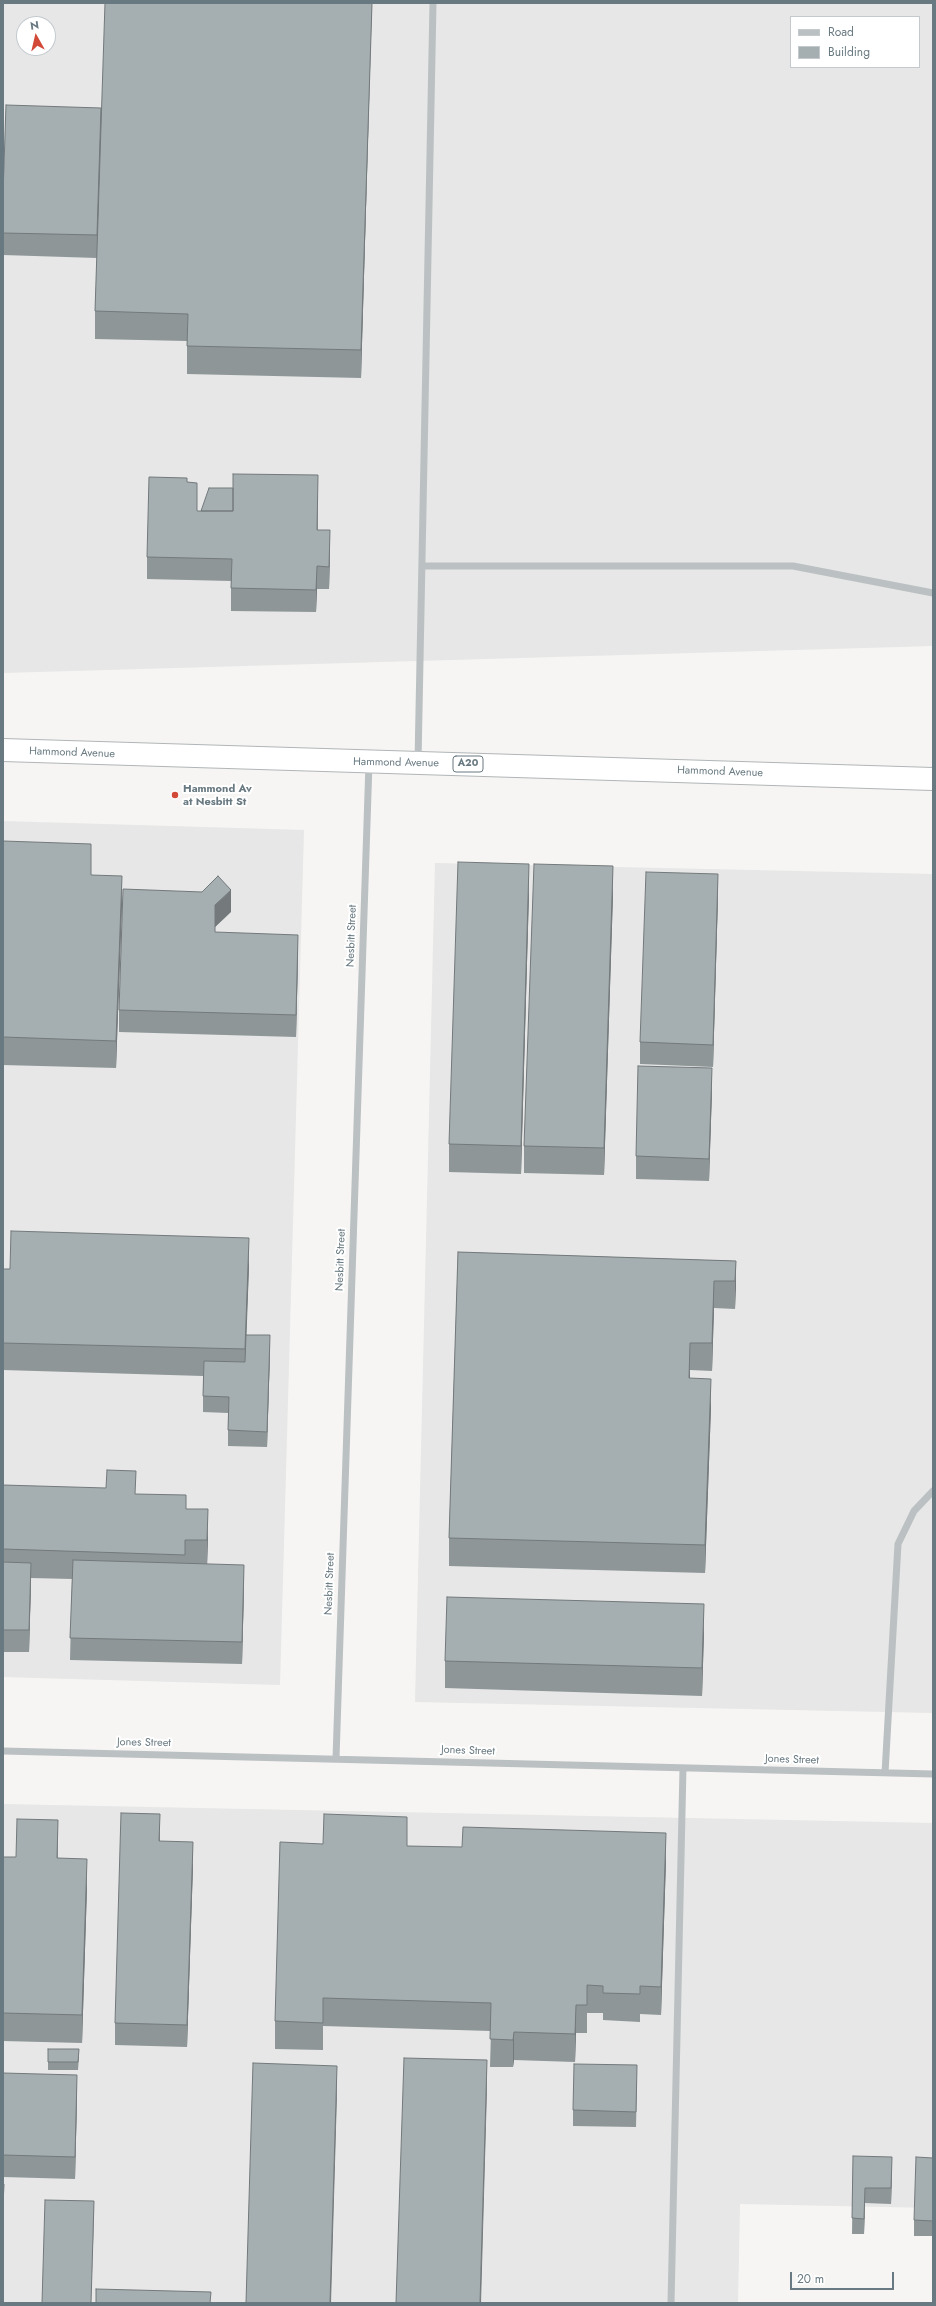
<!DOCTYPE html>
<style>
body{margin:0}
#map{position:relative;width:936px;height:2306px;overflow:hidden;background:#f6f5f3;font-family:Jost,sans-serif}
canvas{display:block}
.frame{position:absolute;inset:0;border:4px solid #687981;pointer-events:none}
.legend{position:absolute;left:790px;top:16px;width:130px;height:52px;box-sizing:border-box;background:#fff;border:1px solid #c3c9cd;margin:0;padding:5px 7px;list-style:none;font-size:12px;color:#687981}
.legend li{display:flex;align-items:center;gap:8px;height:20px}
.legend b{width:20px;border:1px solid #c3c9cd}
.north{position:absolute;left:16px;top:16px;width:40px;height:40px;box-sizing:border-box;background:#fff;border:1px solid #c3c9cd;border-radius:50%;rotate:352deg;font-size:11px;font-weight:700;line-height:16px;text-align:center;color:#687981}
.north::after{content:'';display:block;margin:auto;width:14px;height:18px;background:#d24937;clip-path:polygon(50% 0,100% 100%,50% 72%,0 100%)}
.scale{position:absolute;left:790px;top:2272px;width:104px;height:18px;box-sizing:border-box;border:2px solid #687981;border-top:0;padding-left:5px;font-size:12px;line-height:14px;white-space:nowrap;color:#687981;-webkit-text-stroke:3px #fff;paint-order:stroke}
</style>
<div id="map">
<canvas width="936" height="2306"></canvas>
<div class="frame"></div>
<ul class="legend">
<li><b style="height:5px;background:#bbc0c2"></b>Road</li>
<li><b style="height:11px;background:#a5aeb1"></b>Building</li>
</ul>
<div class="north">N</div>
<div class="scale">20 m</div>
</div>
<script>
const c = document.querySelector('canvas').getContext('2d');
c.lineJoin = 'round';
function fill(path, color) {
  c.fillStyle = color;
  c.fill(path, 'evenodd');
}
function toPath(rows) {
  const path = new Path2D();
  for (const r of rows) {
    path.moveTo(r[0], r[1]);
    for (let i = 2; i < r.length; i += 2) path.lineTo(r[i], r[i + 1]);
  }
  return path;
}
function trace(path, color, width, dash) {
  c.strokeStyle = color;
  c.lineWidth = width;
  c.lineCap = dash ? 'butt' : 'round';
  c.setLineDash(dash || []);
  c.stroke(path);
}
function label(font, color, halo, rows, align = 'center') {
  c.font = font + ' Jost,sans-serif';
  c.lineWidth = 4;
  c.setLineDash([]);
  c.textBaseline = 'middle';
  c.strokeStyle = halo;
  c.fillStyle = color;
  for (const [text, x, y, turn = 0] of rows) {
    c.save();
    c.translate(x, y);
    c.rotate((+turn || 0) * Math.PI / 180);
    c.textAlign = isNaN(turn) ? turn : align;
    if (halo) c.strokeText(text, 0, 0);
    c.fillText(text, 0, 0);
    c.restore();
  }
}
const built = toPath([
 [3,3,933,3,933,646,3,673],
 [791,17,919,17,919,67,791,67],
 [24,24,48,24,48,48,24,48],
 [3,821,304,830,280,1685,3,1677],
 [435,863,933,874,933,1713,415,1702],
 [3,1804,933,1823,933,2208,740,2204,738,2303,3,2303]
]);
const minor = toPath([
 [422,566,793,566,933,593],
 [418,761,433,3],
 [3,1751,933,1774],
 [336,1758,369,763],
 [885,1773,898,1544,914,1511,933,1491],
 [671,2303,683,1768]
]);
const highway = toPath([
 [3,750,933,779]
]);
const wall = toPath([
 [372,3,361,378,187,374,187,341,95,339,95,311,97,258,3,255,3,195,101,108],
 [187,482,197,511,201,511,318,497,318,530,330,552,329,589,317,589,316,612,231,611,231,581,147,579,147,557],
 [3,841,91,875,122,904,116,1068,3,1065],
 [529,892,521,1174,449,1172,449,1144],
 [613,894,604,1175,524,1173,524,1146],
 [718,896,713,1067,640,1064,640,1042],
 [231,912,215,927,215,932,298,957,296,1037,119,1032,119,1010],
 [712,1090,709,1181,636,1179,636,1156],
 [458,1252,736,1261,735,1309,714,1308,712,1371,690,1370,690,1378,711,1407,705,1573,449,1566,449,1538],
 [249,1266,246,1335,270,1351,267,1447,228,1446,228,1413,203,1412,203,1376,3,1370,3,1269],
 [3,1485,136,1494,186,1509,208,1537,207,1564,244,1587,242,1664,70,1660,72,1579,31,1578,29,1652,3,1652],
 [704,1632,702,1696,445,1688,445,1661],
 [159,1841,193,1865,187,2047,115,2045,115,2023],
 [407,1846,666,1860,661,2015,640,2014,640,2022,603,2020,603,2013,587,2013,587,2033,576,2033,575,2062,514,2060,513,2067,490,2067,491,2031,323,2026,323,2050,275,2049,275,2021],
 [3,1857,58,1858,87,1887,82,2043,3,2041],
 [48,2049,79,2057,78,2070,48,2070],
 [3,2073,77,2097,75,2179,3,2177],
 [637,2081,636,2127,573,2126,573,2110],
 [853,2156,892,2172,891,2204,865,2203,864,2234,852,2234],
 [933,2158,933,2236,914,2236,914,2220]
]);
const shadedWall = toPath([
 [372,3,361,378,361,350],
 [330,530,330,552,329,589,329,567],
 [317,566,317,589,316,612,316,590],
 [529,864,529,892,521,1174,521,1146],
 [613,866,613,894,604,1175,604,1148],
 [718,874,718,896,713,1067,713,1045],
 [122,876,122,904,116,1068,116,1041],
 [231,890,231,912,215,927,215,954,215,905],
 [298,935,298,957,296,1037,296,1015],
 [712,1068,712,1090,709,1181,709,1159],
 [249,1238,249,1266,245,1377,245,1349],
 [736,1261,736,1288,735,1309,735,1281],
 [714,1281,714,1308,712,1371,712,1343],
 [270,1335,270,1351,267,1447,267,1432],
 [690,1343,690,1370,689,1406,689,1378],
 [711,1379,711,1407,705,1573,705,1545],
 [208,1509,208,1537,207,1568,207,1540],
 [31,1563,31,1585,29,1652,29,1630],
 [244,1565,244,1587,242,1664,242,1642],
 [704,1604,704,1632,702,1696,702,1668],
 [160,1814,160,1836,159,1864,159,1841],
 [58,1820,58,1848,57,1886,57,1858],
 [666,1833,666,1860,661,2015,661,1987],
 [193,1842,193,1865,187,2047,187,2025],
 [87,1859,87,1887,82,2043,82,2015],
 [576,2005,576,2033,575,2062,575,2034],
 [514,2032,514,2060,513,2067,513,2040],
 [487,2060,487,2088,481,2303,480,2303],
 [337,2066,337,2093,331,2303,330,2303],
 [77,2075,77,2097,75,2179,75,2157],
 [892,2157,892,2172,891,2204,891,2188],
 [865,2188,865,2203,864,2234,864,2219],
 [94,2201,94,2216,91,2303]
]);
const building = toPath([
 [105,3,372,3,361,350,187,346,188,314,95,311,105,3],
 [6,105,101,108,97,235,3,233,3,195,6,105],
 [233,474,318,475,317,530,330,530,329,567,317,566,316,590,231,588,232,559,147,557,149,477,187,478,187,482,197,483,197,511,233,511,233,474],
 [209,488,233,488,233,511,201,511,209,488],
 [3,841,91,844,91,875,122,876,116,1041,3,1037,3,841],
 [458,862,529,864,521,1146,449,1144,458,862],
 [534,864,613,866,604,1148,524,1146,534,864],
 [646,872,718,874,713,1045,640,1042,646,872],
 [218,876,231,890,215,905,215,932,298,935,296,1015,119,1010,123,889,202,892,218,876],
 [638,1066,712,1068,709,1159,636,1156,638,1066],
 [11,1231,249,1238,245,1349,3,1343,3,1269,10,1269,11,1231],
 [458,1252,736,1261,735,1281,714,1281,712,1343,690,1343,689,1378,711,1379,705,1545,449,1538,458,1252],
 [246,1335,270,1335,267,1432,228,1430,229,1397,203,1396,204,1361,245,1362,246,1335],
 [107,1470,136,1471,135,1494,186,1495,186,1509,208,1509,207,1540,185,1540,185,1555,3,1549,3,1485,106,1488,107,1470],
 [73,1560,244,1565,242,1642,70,1638,73,1560],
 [3,1562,31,1563,29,1630,3,1630,3,1562],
 [447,1597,704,1604,702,1668,445,1661,447,1597],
 [121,1813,160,1814,159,1841,193,1842,187,2025,115,2023,121,1813],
 [324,1814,407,1817,407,1846,462,1847,463,1827,666,1833,661,1987,640,1986,640,1994,603,1993,603,1986,587,1985,587,2005,576,2005,575,2034,514,2032,513,2040,490,2039,491,2003,323,1998,323,2023,275,2021,280,1842,323,1844,324,1814],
 [17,1819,58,1820,57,1858,87,1859,82,2015,3,2013,3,1857,16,1857,17,1819],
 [48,2049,79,2049,78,2062,48,2062,48,2049],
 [404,2058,487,2060,480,2303,396,2303,404,2058],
 [253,2063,337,2066,330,2303,246,2303,253,2063],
 [574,2064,637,2065,636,2112,573,2110,574,2064],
 [3,2073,77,2075,75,2157,3,2155,3,2073],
 [853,2156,892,2157,891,2188,865,2188,864,2219,852,2218,853,2156],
 [916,2157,933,2158,933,2221,914,2220,916,2157],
 [3,2184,4,2184,3,2205,3,2184],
 [45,2200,94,2201,91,2303,42,2303,45,2200],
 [96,2289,211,2292,210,2303,96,2303,96,2289]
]);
const markers = [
 [175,795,4,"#d24937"]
];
const shields = [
 [468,764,30]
];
const shieldNames = [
 ["A20",468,764]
];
const streetNames = [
 ["Hammond Avenue",72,753,2],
 ["Hammond Avenue",396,763,1],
 ["Hammond Avenue",720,772,2],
 ["Nesbitt Street",352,936,-88],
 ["Nesbitt Street",341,1260,-88],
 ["Nesbitt Street",330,1584,-88],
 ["Jones Street",144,1743,1],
 ["Jones Street",468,1751,2],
 ["Jones Street",792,1760,2]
];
const poiNames = [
 ["Hammond Av",183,789],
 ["at Nesbitt St",183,802]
];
fill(built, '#e6e7e6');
trace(highway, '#b1b5b7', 24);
trace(minor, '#bbc0c2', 7);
trace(highway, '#fff', 22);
fill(wall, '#8e9698');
fill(shadedWall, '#747a7c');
fill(building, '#a5aeb1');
trace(building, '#747a7c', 1);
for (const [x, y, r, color] of markers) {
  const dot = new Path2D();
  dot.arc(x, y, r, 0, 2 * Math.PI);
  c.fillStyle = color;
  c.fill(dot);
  trace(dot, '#fff', 1.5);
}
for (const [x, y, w] of shields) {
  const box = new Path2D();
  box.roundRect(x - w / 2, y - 8, w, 16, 3);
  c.fillStyle = '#fff';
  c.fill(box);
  trace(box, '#687981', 1);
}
label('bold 10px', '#687981', null, shieldNames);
label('11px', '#687981', '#fff', streetNames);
label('bold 11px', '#687981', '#fff', poiNames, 'left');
</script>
